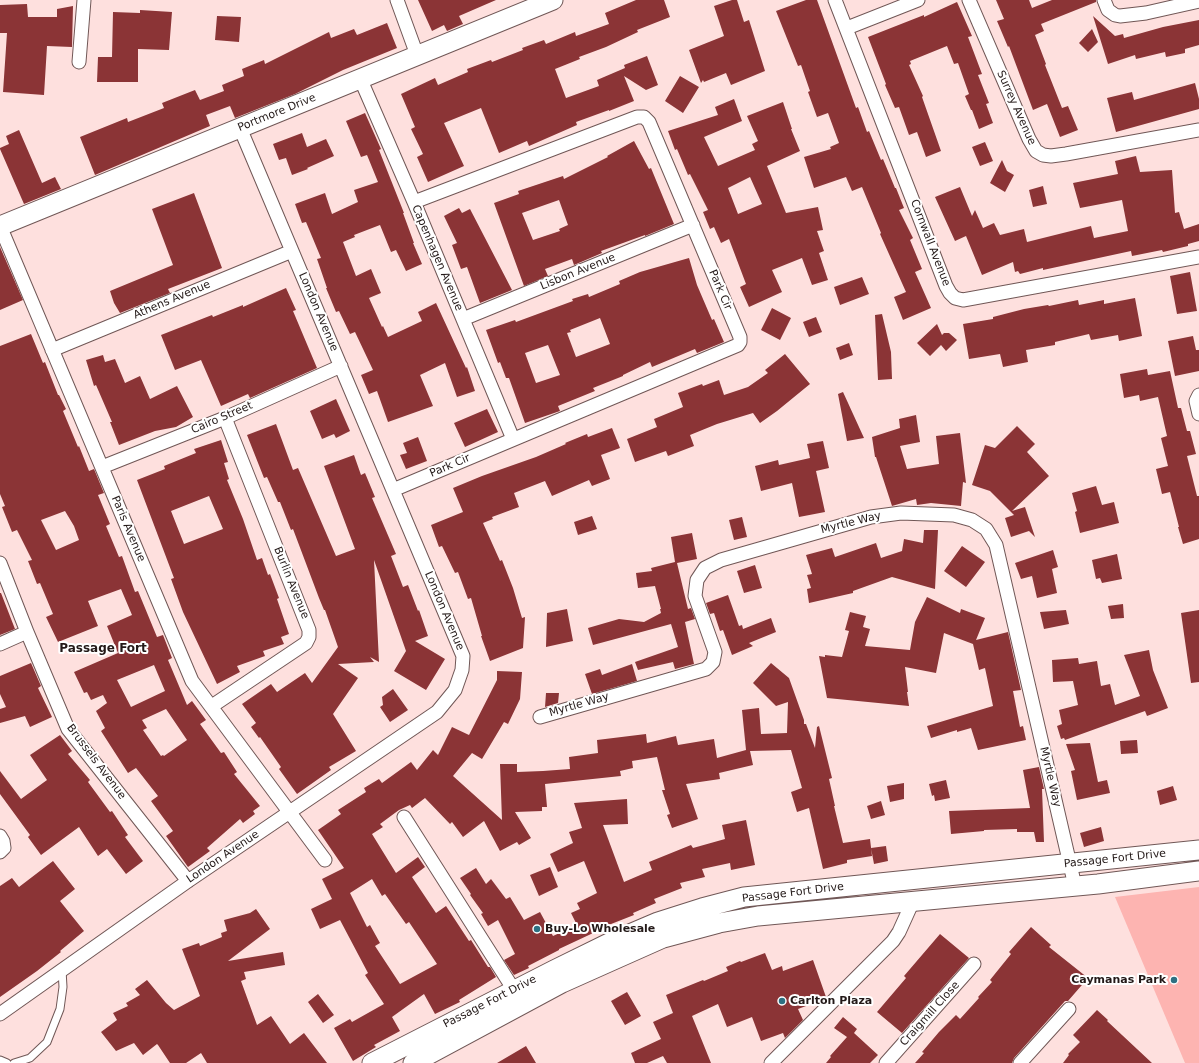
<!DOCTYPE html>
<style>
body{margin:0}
canvas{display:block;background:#fee0de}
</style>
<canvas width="1199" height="1063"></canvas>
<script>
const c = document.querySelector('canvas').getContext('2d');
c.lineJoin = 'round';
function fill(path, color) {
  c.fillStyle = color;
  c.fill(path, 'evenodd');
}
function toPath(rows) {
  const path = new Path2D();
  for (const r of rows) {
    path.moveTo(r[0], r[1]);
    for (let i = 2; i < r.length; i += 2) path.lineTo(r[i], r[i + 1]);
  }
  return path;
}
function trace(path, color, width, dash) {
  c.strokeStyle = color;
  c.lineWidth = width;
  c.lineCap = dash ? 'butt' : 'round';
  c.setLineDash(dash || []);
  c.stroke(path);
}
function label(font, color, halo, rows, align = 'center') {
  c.font = font + ' "DejaVu Sans",sans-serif';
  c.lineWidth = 4;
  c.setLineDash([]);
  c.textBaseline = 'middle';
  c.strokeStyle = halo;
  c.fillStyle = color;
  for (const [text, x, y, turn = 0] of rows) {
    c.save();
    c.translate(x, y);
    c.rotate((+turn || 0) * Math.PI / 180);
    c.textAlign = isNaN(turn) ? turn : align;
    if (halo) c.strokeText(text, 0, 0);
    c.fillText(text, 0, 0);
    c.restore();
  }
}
const green = toPath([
 [1199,887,1199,1063,1185,1063,1115,897]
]);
const building = toPath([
 [418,0,496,0,459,16,463,24,447,31,444,25,432,31],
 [636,0,664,0,670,17,637,30,638,32,606,47,579,57,580,59,555,69,566,98,599,86,597,80,625,68,624,65,647,56,658,85,646,90,624,76,634,101,609,111,609,110,576,122,577,125,529,146,527,141,499,153,481,108,444,123,464,166,428,182,417,157,423,154,411,129,415,127,401,94,435,78,438,85,468,72,467,69,491,60,492,62,523,50,522,48,544,40,546,44,575,32,576,36,609,24,605,13],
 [732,0,737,0,744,22,749,20,765,71,731,85,726,73,704,82,703,80,701,83,689,50,724,36,714,6],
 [806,0,817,0,856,108,858,107,867,132,869,131,881,160,883,159,895,188,896,188,904,208,899,210,913,238,910,240,922,269,915,272,931,308,903,320,894,297,906,292,880,234,881,233,862,187,852,191,846,177,814,188,804,157,831,149,830,147,839,143,828,113,817,117,808,92,810,91,801,65,798,66,776,11],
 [996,0,1029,0,1032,8,1052,0,1096,0,1096,2,1041,24,1044,31,1035,35,1046,64,1045,65,1062,108,1068,106,1078,130,1060,137,1047,104,1033,110,1009,46,1008,47,997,21,1004,19],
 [957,2,972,36,968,37,982,74,978,75,989,103,986,104,993,123,979,129,972,110,971,110,965,96,969,94,958,63,954,64,947,46,910,61,911,64,909,65,923,96,922,97,941,151,926,157,917,132,909,135,899,107,895,108,885,85,886,84,868,37,924,15,924,17],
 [27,4,28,17,57,17,57,9,73,6,72,47,47,46,44,95,3,92,7,33,0,33,0,5],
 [140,10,172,12,169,50,138,49,138,82,97,82,98,57,112,57,113,12,140,13],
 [217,16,241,17,239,42,215,40],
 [1093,16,1115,36,1123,34,1124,38,1163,27,1199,20,1199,45,1185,49,1185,53,1166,57,1165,52,1136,59,1135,55,1108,64],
 [387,23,397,48,343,70,295,94,235,118,230,106,206,115,210,126,95,175,80,137,127,118,128,122,164,108,162,103,195,90,200,100,224,91,222,85,244,76,242,69,264,60,265,64,329,32,331,38,354,29,357,35],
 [1092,29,1098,42,1088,52,1079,43],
 [680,76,699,87,683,113,665,101],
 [1195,83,1199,99,1199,109,1116,132,1107,98,1132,92,1134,100],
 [734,99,742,121,704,137,718,166,755,150,752,144,758,141,747,116,783,102,792,129,791,129,800,151,767,166,786,213,818,207,823,230,817,231,824,251,819,253,828,280,812,285,802,258,772,270,782,292,749,307,740,287,746,284,729,239,721,243,714,227,710,229,703,212,708,210,690,174,688,175,677,149,675,150,668,131,718,115,715,107],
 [750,177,762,204,738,214,728,188],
 [365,113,381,149,379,150,404,213,403,213,414,243,413,243,422,264,406,271,396,250,391,252,380,225,354,235,355,237,343,242,356,276,371,269,381,293,369,298,382,327,383,326,388,337,422,321,418,312,436,303,466,368,467,367,475,391,457,397,445,363,420,375,433,406,388,422,377,391,369,394,361,375,373,370,355,332,350,334,339,311,336,312,326,288,327,288,317,259,321,258,306,222,302,223,295,204,325,193,332,214,358,202,354,190,378,182,367,155,361,157,346,121],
 [19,130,42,183,55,177,61,189,24,204,0,149,0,148,9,144,6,136],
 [302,133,307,147,326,139,334,156,307,168,308,169,292,175,286,158,279,160,273,144],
 [634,141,649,169,651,168,674,224,645,236,645,235,601,251,602,253,574,265,572,259,545,269,548,276,524,286,494,203,519,194,518,191,563,176,564,179,608,157,607,156],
 [559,200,568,225,559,229,560,231,533,240,522,213],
 [985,142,993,161,980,166,972,147],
 [1136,156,1140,172,1172,170,1175,213,1179,212,1184,229,1199,224,1199,241,1188,244,1188,246,1163,252,1162,250,1132,256,1131,251,1043,270,1043,268,1020,274,1018,271,1015,272,1013,262,982,275,966,236,955,241,935,197,960,187,972,216,975,210,983,228,994,223,1000,235,1024,229,1027,242,1091,226,1094,238,1128,231,1122,200,1080,208,1073,183,1118,174,1115,161],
 [1002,160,1007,171,1014,175,1005,192,990,183],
 [1043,186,1047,204,1033,207,1029,190],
 [194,193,222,268,168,289,170,293,120,313,114,303,110,291,173,265,152,209],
 [459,208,462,213,470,209,512,290,480,303,467,267,461,269,452,245,457,243,444,216],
 [0,247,23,300,0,310],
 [689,258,697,285,712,320,714,319,724,342,697,353,695,349,652,367,650,362,623,375,623,376,593,388,595,391,558,406,560,411,525,423,509,378,506,378,500,362,498,363,486,330,515,320,516,322,573,301,572,299,588,294,589,297,620,284,619,281,640,272],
 [600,318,610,344,576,357,567,333,571,332,570,330],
 [548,345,560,375,536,383,525,353],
 [1190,272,1197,311,1177,314,1170,276],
 [862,277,869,294,840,305,834,287],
 [286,288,296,310,293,311,317,368,250,398,248,394,221,406,201,360,175,370,161,335,212,315,213,317,243,305,243,307],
 [1135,298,1142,336,1119,341,1118,335,1091,340,1089,334,1055,342,1055,345,1026,350,1028,362,1003,367,1000,354,969,359,963,324,993,319,993,317,1024,309,1048,305,1049,306,1078,300,1079,305,1104,300,1104,304],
 [772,308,791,318,780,340,761,330],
 [882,314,891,352,892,379,878,380,875,315],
 [816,317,822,332,809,337,803,322],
 [937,324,942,335,944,333,949,333,957,340,946,351,941,345,930,356,917,343],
 [31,334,43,363,45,362,58,395,59,395,66,409,63,411,78,447,79,446,89,471,94,469,104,493,98,495,110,524,106,526,119,557,122,556,135,592,138,591,157,637,163,635,172,658,168,660,187,705,192,701,206,720,200,724,221,753,224,752,237,772,234,774,260,806,253,811,255,814,243,823,240,819,207,848,210,851,188,867,166,836,173,831,151,801,158,796,136,768,128,773,101,731,105,728,96,711,107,703,103,695,91,700,87,692,84,693,74,672,118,653,107,626,132,615,121,589,88,601,98,626,58,642,46,617,53,614,40,583,37,584,28,561,32,560,17,530,12,532,2,507,5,506,0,494,0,346],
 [65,511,74,526,79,540,56,550,41,520],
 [154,665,165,691,131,707,117,680],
 [166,709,187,740,164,756,163,755,161,756,143,730,147,728,142,720],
 [1193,336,1196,350,1199,350,1199,371,1175,376,1168,341],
 [849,343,853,355,840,360,836,348],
 [785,354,810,384,777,411,760,423,753,413,717,424,690,435,694,446,668,456,666,451,635,462,627,439,657,427,654,419,683,407,678,393,702,384,703,386,719,380,724,395,748,387,768,373,765,370],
 [103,355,105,362,115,359,125,383,140,376,150,399,177,386,193,417,176,427,155,431,119,445,110,422,112,422,96,385,94,386,86,360],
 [1147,369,1148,375,1170,371,1178,408,1181,408,1187,431,1190,431,1196,454,1187,456,1197,496,1199,496,1199,539,1183,544,1178,527,1179,527,1170,492,1162,494,1156,469,1168,466,1161,438,1167,436,1158,397,1140,401,1139,395,1124,398,1120,374],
 [843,392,864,438,847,441,838,394],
 [336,399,350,431,336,438,334,434,322,439,310,411],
 [487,409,498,432,465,447,454,423],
 [916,415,920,442,900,446,907,469,939,464,936,436,960,433,966,483,963,482,961,506,931,503,917,505,916,499,892,506,876,457,875,457,872,437,900,428,899,419],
 [276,424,293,470,298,468,336,556,355,549,324,466,354,455,361,475,365,473,375,497,372,498,396,554,391,556,403,587,408,585,418,611,419,610,428,636,415,641,445,659,426,690,394,671,406,651,374,560,379,662,370,657,374,662,338,664,358,678,333,714,356,751,329,767,331,770,297,794,279,769,281,767,260,737,259,738,251,727,256,723,242,704,271,684,277,692,305,673,312,683,338,647,325,610,324,610,319,598,293,529,291,530,280,502,278,502,267,477,264,478,247,435],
 [1017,426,1035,444,1027,452,1049,476,1012,511,1025,507,1035,537,1029,531,1011,537,1005,518,1014,515,990,491,972,485,985,445,995,448],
 [612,428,620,448,601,455,610,479,592,486,589,480,552,496,545,481,514,493,519,507,492,517,493,519,483,523,500,561,502,560,513,588,522,618,525,617,523,648,490,661,481,636,482,636,471,598,468,599,458,572,455,573,442,546,439,547,431,525,463,512,453,488,482,476,536,457,566,444,565,443,587,434,588,437],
 [418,437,427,461,406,469,400,455,407,453,403,443],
 [221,440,228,462,224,463,229,479,227,480,243,519,257,560,262,558,268,575,270,574,279,598,277,599,289,634,281,637,284,644,263,651,265,656,237,666,240,672,217,684,183,612,171,579,174,578,137,480,165,469,164,466,196,453,194,449],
 [209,496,223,529,184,544,171,511],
 [823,441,829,468,816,471,825,512,799,517,792,483,761,491,755,466,778,460,779,465,810,458,807,444],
 [1096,486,1102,505,1114,502,1119,523,1080,533,1075,512,1077,511,1072,493],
 [592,516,597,529,578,535,574,522],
 [742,517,747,537,734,540,729,520],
 [924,530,938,530,935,589,892,577,853,591,853,593,809,603,807,589,811,588,807,575,812,574,806,555,832,548,835,557,876,543,881,558,902,551,904,539,923,543],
 [692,533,697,559,677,563,688,609,691,608,695,619,685,622,694,664,675,669,673,662,638,670,635,662,678,647,671,624,593,645,588,628,619,619,644,622,661,613,660,609,661,609,655,586,638,588,636,573,652,571,651,568,675,562,671,537],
 [962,546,985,562,966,587,944,571],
 [1053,550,1058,567,1052,569,1057,593,1037,598,1032,576,1021,579,1015,563],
 [1117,554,1122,579,1102,583,1100,578,1096,579,1092,560],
 [755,565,762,588,744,593,737,571],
 [0,593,1,593,15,629,0,635],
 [728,595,739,626,742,625,743,629,771,618,776,632,749,643,753,646,732,655,723,630,720,631,714,613,710,614,706,603],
 [927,597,960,613,961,609,985,618,976,640,1008,632,1021,690,1013,691,1020,727,1023,726,1026,740,978,750,971,728,957,732,957,730,931,738,927,726,993,706,985,668,979,670,973,644,944,633,936,673,905,667,908,692,907,692,909,706,827,698,819,656,825,657,825,655,842,657,849,631,845,630,850,612,866,616,863,627,870,629,865,646,910,650,915,622],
 [1123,604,1124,618,1111,619,1108,606],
 [567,609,573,641,546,647,547,613],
 [1066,610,1069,624,1044,629,1040,612],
 [1199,610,1199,682,1191,683,1181,613],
 [1149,650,1153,670,1168,708,1147,716,1145,711,1065,740,1064,738,1061,739,1057,726,1062,724,1059,710,1078,705,1073,681,1053,682,1052,660,1078,658,1079,664,1097,661,1101,686,1110,684,1115,705,1140,696,1124,655],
 [31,663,41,686,38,688,52,717,30,727,25,716,0,723,0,709,6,707,0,694,0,676],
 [771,663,789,678,804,720,804,724,806,724,815,748,817,727,819,726,832,778,829,779,835,806,834,806,843,843,870,839,872,856,847,860,847,863,823,869,809,808,797,812,791,792,802,788,791,750,750,751,753,765,719,773,720,779,686,784,698,819,672,828,667,815,670,814,662,790,665,790,657,757,632,761,633,768,620,771,621,776,545,784,547,807,542,807,542,811,515,812,531,838,519,845,517,842,500,851,484,821,463,837,452,822,450,824,425,798,412,808,410,805,399,810,380,824,383,827,372,834,396,873,418,857,425,867,412,877,436,913,446,906,469,941,471,940,488,967,490,967,496,977,459,1000,460,1002,435,1014,424,994,392,1017,400,1031,374,1045,376,1047,353,1061,334,1028,350,1019,352,1022,384,1004,365,975,368,973,340,920,320,929,311,909,332,899,322,879,344,868,318,830,341,814,338,810,366,792,364,788,379,779,382,783,411,762,417,770,433,750,438,755,452,727,469,735,497,680,497,671,522,672,520,699,508,724,504,722,482,759,472,753,453,776,502,820,500,764,517,764,517,772,543,771,570,769,569,757,598,753,597,740,646,734,647,743,676,736,678,745,714,739,717,758,746,750,742,710,759,708,761,734,787,733,788,702,776,706,753,683],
 [372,879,382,896,385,894,406,924,409,922,437,964,400,984,375,946,380,943,370,925,367,927,350,893],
 [632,664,637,681,592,694,585,674,600,669,602,675],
 [393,689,408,710,390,722,380,707,383,705,382,697],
 [546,693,559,693,558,703,545,707],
 [60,735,72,751,68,754,90,780,88,782,110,812,112,811,128,835,125,837,143,861,126,874,107,849,98,856,79,827,41,855,28,837,30,835,0,794,0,771,21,799,47,780,30,755],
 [1137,740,1138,753,1121,754,1120,741],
 [1090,743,1098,782,1107,780,1110,793,1077,800,1071,771,1075,770,1066,744],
 [1039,767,1044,789,1042,789,1044,842,1036,842,1034,832,1017,832,1017,829,984,830,984,831,951,834,949,811,1030,808,1023,770],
 [946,780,950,798,935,801,934,795,932,796,929,784],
 [904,783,904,799,890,802,887,786],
 [1173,786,1177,800,1160,805,1157,791],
 [627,799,628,824,603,825,624,882,652,870,649,862,691,845,693,848,725,839,722,825,746,820,755,865,731,870,730,863,702,869,705,877,680,883,682,888,654,899,656,903,633,913,634,915,606,926,606,927,559,949,559,950,528,966,529,968,514,975,504,960,515,954,498,920,488,926,481,914,483,913,470,895,471,894,460,878,476,868,486,884,491,879,506,899,510,897,524,920,540,912,553,936,577,925,571,913,580,909,577,903,597,893,584,861,558,872,550,854,573,843,569,832,582,828,574,803],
 [881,801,885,815,871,819,867,806],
 [1101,827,1104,841,1084,847,1080,833],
 [886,846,888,861,874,864,871,848],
 [53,861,75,889,60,901,84,931,60,951,61,952,37,971,0,997,0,886,12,878,19,887],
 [550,867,558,887,539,896,530,875],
 [256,909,270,929,228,961,283,952,285,965,244,972,246,979,241,981,257,1025,271,1016,290,1044,304,1033,327,1063,207,1063,201,1053,186,1063,170,1063,158,1045,157,1044,143,1055,134,1043,116,1051,101,1032,117,1020,113,1013,128,1006,126,1003,140,995,135,989,147,980,166,1003,174,1010,200,996,182,949,199,943,200,946,222,937,221,933,227,931,224,920,250,913],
 [1031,927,1051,945,1049,947,1088,978,1068,1001,1065,1001,1014,1058,1012,1063,915,1063,924,1053,922,1052,939,1032,956,1015,960,1019,979,998,978,997,992,982,990,980,1011,954,1009,952],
 [940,934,969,958,902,1033,877,1012,906,978,904,976],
 [765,953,772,970,782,966,783,971,813,960,826,997,822,1000,798,1009,803,1020,785,1038,783,1033,761,1041,752,1017,727,1027,718,1004,692,1016,711,1063,667,1063,663,1056,647,1063,635,1063,631,1053,661,1039,653,1022,673,1013,666,995,703,980,704,981,728,971,726,967,740,961,741,962],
 [627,992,641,1016,625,1025,611,1001],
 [318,994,334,1015,323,1023,308,1002],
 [1097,1010,1108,1020,1107,1021,1152,1063,1063,1063,1069,1055,1068,1054,1080,1042,1073,1035],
 [843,1017,857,1029,854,1033,878,1055,870,1063,826,1063,831,1057,830,1056,847,1037,834,1028],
 [526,1046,536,1063,497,1063]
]);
const lane = toPath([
 [0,1060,7,1063],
 [14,1063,30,1058,47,1042,60,1009,63,987,62,970]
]);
const street = toPath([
 [397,0,417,55],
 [835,0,946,286,950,293,955,298,963,300,1199,257],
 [969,0,1029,139,1036,151,1043,155,1051,156,1066,154,1199,130],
 [1104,0,1108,10,1115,15,1120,16,1146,13,1199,1],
 [847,28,918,0],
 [79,62,84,0],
 [360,78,414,202,513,439],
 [0,226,192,681,325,860],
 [463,319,693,225],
 [52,350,292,251],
 [1199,395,1196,401,1199,414],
 [102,467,225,418,341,366],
 [393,490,738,345,740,342,740,337,649,122,644,117,637,117,414,202],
 [0,563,27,632,68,729,188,881],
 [0,644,27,632],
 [212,706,306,643,309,637,309,630,225,418],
 [540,717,706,669,713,662,715,652,695,596,697,580,705,568,721,560,871,517,901,513,954,515,972,520,986,529,996,545,1075,886],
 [404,817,514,990],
 [0,836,3,841,4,848,0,852],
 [0,1014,188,881,437,712,455,690,462,670,463,656,240,128],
 [771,1063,893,941,899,932,913,901],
 [886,1063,974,964],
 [1020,1063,1069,1009]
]);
const secondary = toPath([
 [0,226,553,0],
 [372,1063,554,970,611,942,658,922,702,908,744,897,1199,850],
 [413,1063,562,983,618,958,663,938,719,923,758,916,1098,884,1199,871]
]);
const markers = [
 [537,929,4,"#2d7082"],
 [1174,980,4,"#2d7082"],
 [782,1001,4,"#2d7082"]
];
const streetNames = [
 ["Surrey Avenue",1016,108,66],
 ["Portmore Drive",277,113,-22],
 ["Cornwall Avenue",930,243,69],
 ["Capenhagen Avenue",437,258,67],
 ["Lisbon Avenue",578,272,-22],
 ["Park Cir",720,290,67],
 ["Athens Avenue",172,300,-23],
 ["London Avenue",318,312,67],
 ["Cairo Street",222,418,-23],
 ["Park Cir",450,466,-23],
 ["Myrtle Way",851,523,-14],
 ["Paris Avenue",128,529,67],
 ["Burlin Avenue",291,583,68],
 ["London Avenue",444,611,67],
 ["Myrtle Way",579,705,-16],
 ["Brussels Avenue",96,762,53],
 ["Myrtle Way",1050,777,77],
 ["London Avenue",223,857,-34],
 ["Passage Fort Drive",1115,859,-6],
 ["Passage Fort Drive",793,893,-7],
 ["Passage Fort Drive",490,1002,-27],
 ["Craigmill Close",930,1014,-48]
];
const poiNames = [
 ["Buy-Lo Wholesale",545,929],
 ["Caymanas Park",1166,980,"right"],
 ["Carlton Plaza",790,1001]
];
const neighbourhoodNames = [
 ["Passage Fort",103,649]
];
fill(green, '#fdb4b1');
fill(building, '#8b3436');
trace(lane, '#705756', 9);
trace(street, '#705756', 15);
trace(secondary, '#705756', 21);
trace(lane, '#fff', 7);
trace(street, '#fff', 13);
trace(secondary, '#fff', 19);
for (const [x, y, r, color] of markers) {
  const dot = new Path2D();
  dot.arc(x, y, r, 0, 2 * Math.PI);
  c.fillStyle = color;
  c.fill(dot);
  trace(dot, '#fff', 1.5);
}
label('11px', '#231918', '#fff', streetNames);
label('bold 11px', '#231918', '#fff', poiNames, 'left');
label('bold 12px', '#231918', '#fff', neighbourhoodNames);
</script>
